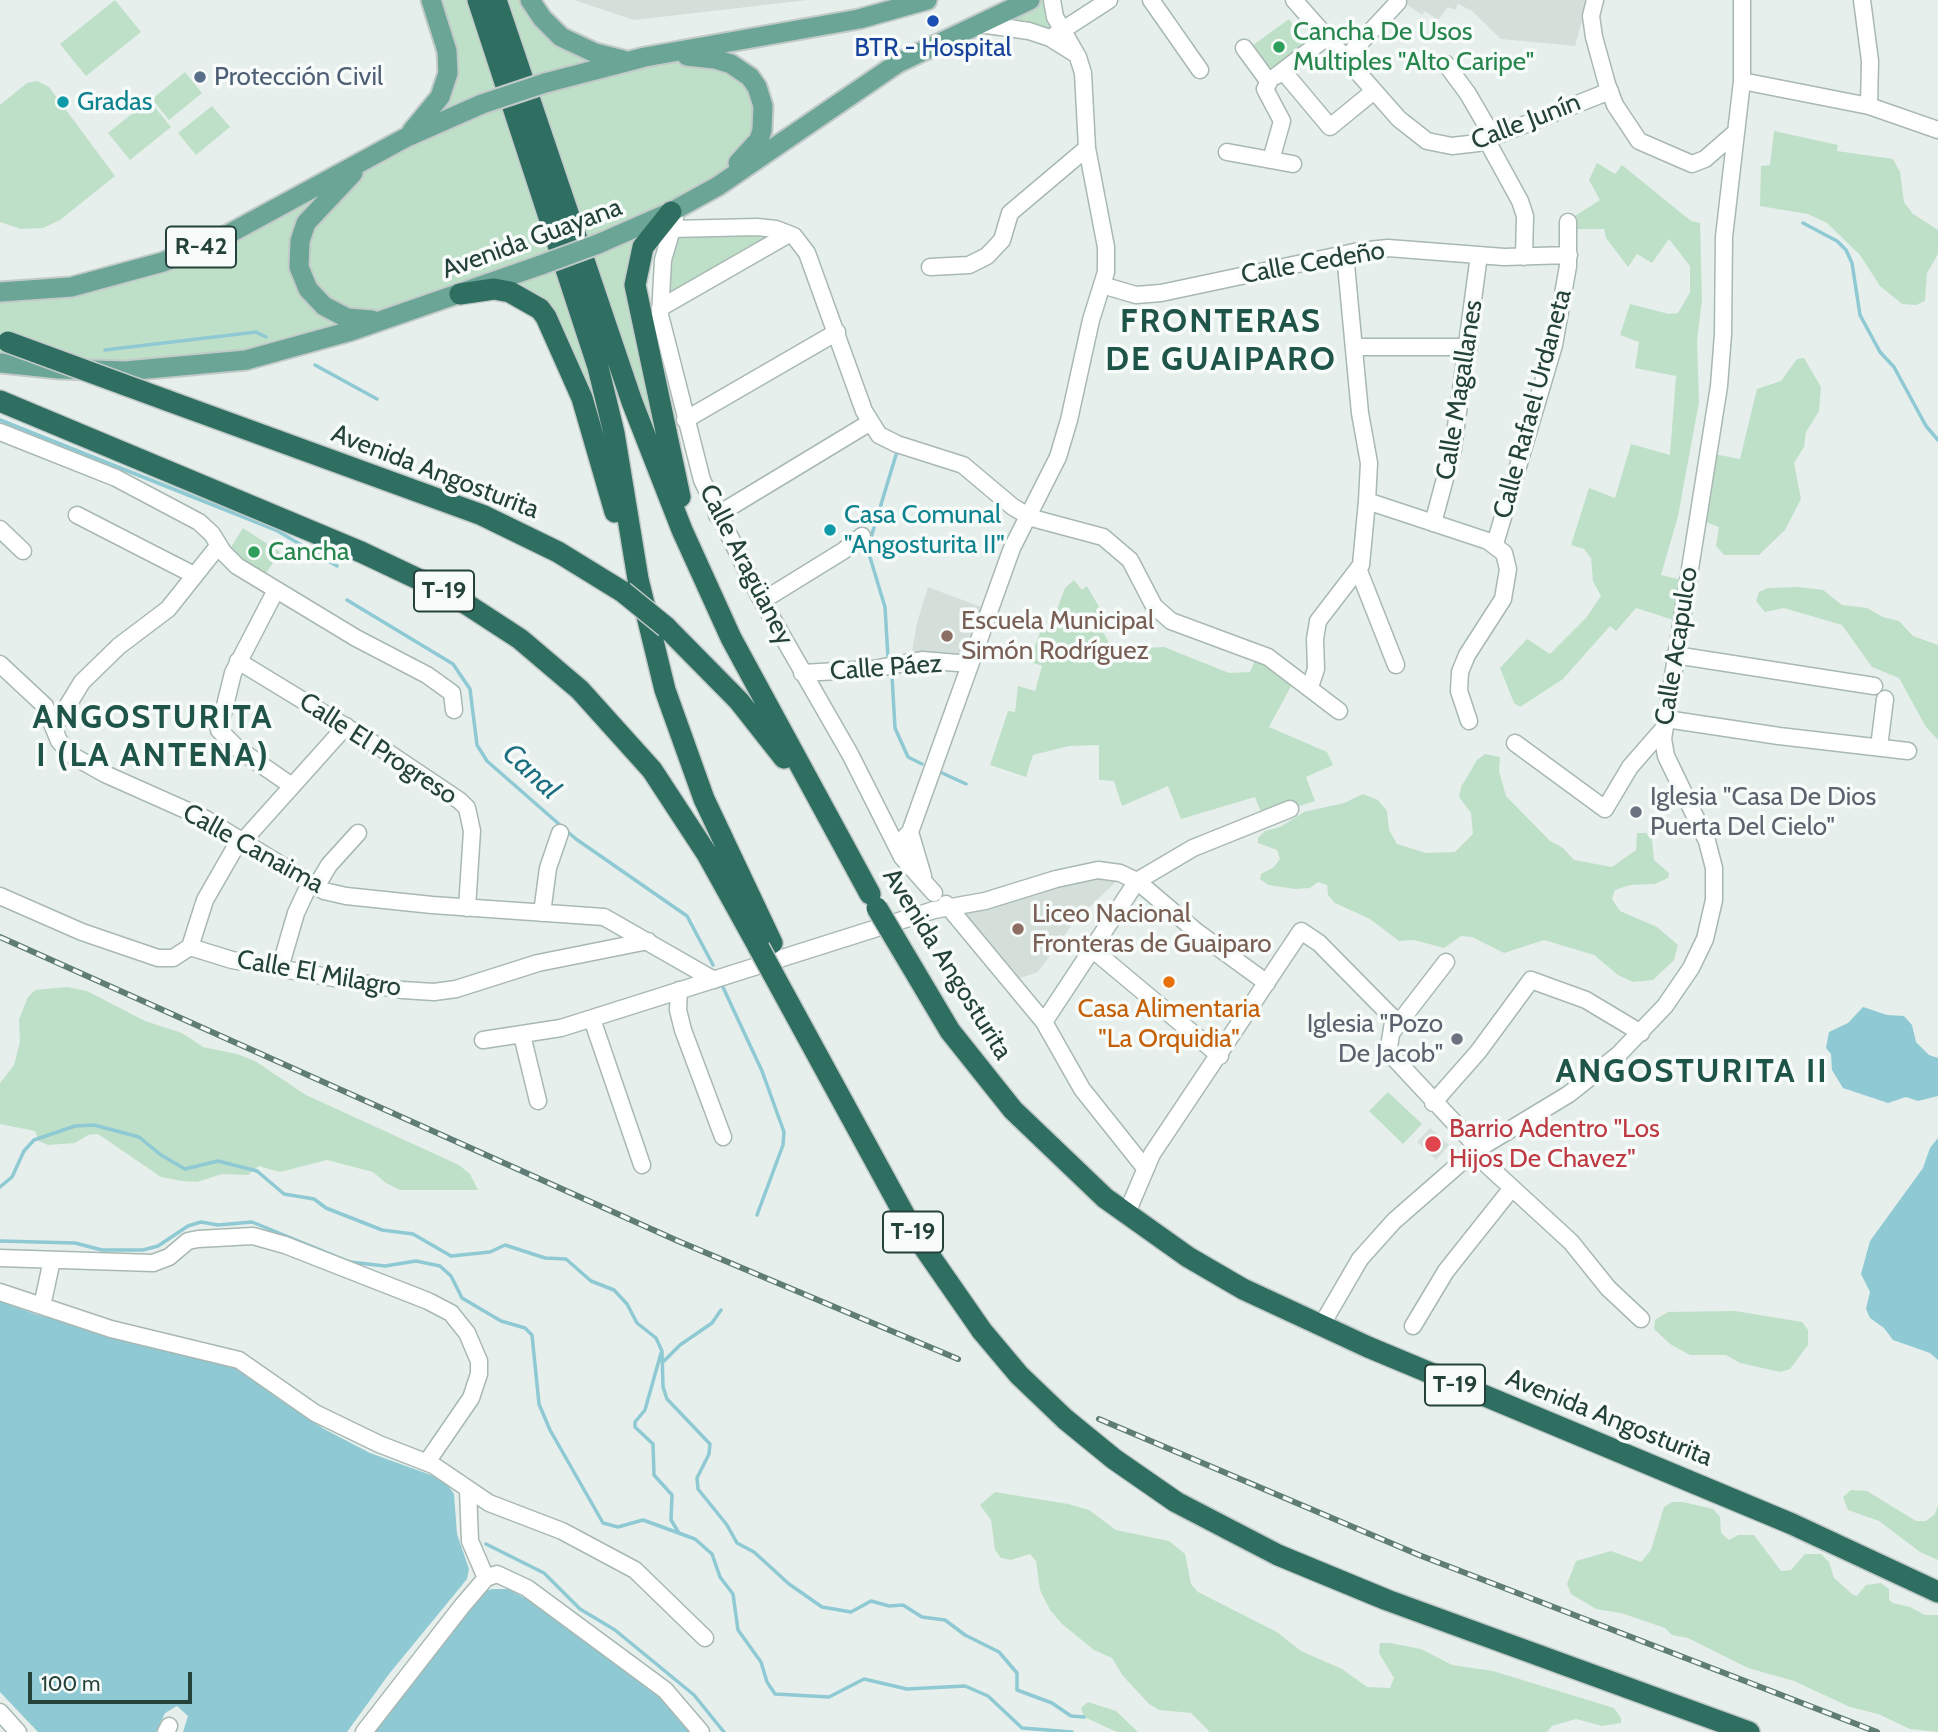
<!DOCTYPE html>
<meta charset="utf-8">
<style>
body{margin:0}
#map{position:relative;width:1938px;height:1732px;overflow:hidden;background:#e6efeb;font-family:Cabin,sans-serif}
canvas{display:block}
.scale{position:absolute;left:28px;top:1672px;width:164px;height:32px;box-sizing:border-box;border:4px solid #24423a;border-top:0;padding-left:9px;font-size:21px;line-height:24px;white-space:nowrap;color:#24423a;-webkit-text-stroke:5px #f7fbf9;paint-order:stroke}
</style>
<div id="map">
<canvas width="1938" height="1732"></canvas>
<div class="scale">100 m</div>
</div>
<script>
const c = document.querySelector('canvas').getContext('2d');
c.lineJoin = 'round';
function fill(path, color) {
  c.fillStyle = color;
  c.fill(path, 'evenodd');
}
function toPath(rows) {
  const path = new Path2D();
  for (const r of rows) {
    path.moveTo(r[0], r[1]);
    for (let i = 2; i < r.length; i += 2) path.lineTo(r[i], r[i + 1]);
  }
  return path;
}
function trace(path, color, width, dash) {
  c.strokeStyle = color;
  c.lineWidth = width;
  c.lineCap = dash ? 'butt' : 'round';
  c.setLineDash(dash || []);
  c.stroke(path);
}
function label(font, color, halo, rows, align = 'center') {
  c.font = font + ' Cabin,sans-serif';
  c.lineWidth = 7;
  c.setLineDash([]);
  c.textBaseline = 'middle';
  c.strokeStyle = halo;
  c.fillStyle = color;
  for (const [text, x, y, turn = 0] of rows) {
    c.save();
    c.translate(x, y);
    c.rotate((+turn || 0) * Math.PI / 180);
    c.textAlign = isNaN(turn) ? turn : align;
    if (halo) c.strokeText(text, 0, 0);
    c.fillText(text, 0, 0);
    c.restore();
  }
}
const built = toPath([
 [574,0,808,0,634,20],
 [1401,0,1588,0,1575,46,1501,39,1472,11,1458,4,1455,10,1448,7,1438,20,1425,11,1422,15],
 [928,587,989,610,970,664,910,663,917,623],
 [1124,874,1074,922,1038,972,1008,982,951,909,1056,879],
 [1430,1128,1449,1145,1436,1160,1417,1142]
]);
const green = toPath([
 [115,0,141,32,86,76,60,44],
 [431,0,478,0,588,332,623,546,591,422,530,310,484,293,246,360,0,363,0,292,163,262,407,137,445,84],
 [496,0,530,0,595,53,684,56,750,77,759,140,643,247,642,325,698,567],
 [1030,0,1052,0,1064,48,993,27],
 [1289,19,1308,47,1269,75,1249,48],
 [185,72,202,93,169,120,152,99],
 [37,81,49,87,115,176,60,220,43,228,21,229,0,222,0,105,27,83],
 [149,100,171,127,130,160,108,133],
 [212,106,230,127,196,155,178,133],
 [1774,131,1838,145,1837,151,1893,159,1900,172,1904,202,1913,214,1938,230,1938,254,1927,273,1925,301,1916,305,1902,304,1880,286,1860,255,1827,223,1808,214,1760,206,1761,166,1770,165],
 [1597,163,1615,174,1622,165,1691,221,1700,223,1702,300,1697,341,1699,402,1678,516,1661,575,1686,581,1680,622,1636,608,1616,631,1610,626,1563,679,1520,707,1514,703,1500,668,1527,639,1550,654,1586,618,1601,596,1593,581,1591,558,1584,549,1571,545,1589,488,1615,498,1631,444,1670,455,1676,376,1635,368,1639,342,1620,335,1630,304,1669,314,1678,313,1690,292,1690,266,1669,239,1652,263,1637,254,1628,267,1606,238,1604,229,1571,229,1572,218,1600,200,1589,180],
 [671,229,786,232,660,300],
 [1804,358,1821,387,1819,411,1806,432,1804,447,1794,463,1801,499,1785,530,1759,555,1724,555,1716,546,1719,527,1703,521,1714,454,1740,459,1757,389,1781,381,1797,359],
 [243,528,280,552,265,575,228,552],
 [1074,580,1082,590,1087,586,1106,619,1098,623,1113,650,1164,647,1229,673,1250,672,1258,653,1296,677,1269,727,1327,752,1333,765,1306,777,1315,801,1263,818,1255,797,1181,819,1168,786,1122,806,1114,781,1099,780,1099,745,1069,746,1033,755,1026,777,990,765,1008,711,1015,712,1018,686,1035,691,1042,666,1031,662,1036,643,1043,625,1050,628,1065,588],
 [1798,587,1823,590,1842,605,1867,608,1883,617,1899,621,1913,636,1938,645,1938,740,1926,727,1899,678,1872,667,1842,625,1784,608,1765,612,1756,601,1759,592,1768,588],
 [1485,754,1500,757,1499,771,1506,796,1550,841,1563,848,1574,860,1612,867,1636,850,1637,833,1646,833,1652,840,1654,860,1669,873,1668,878,1655,884,1630,885,1615,890,1612,899,1620,911,1657,927,1678,945,1674,960,1653,980,1633,982,1618,975,1594,955,1544,940,1504,953,1472,937,1461,936,1444,948,1414,940,1399,941,1370,919,1335,903,1328,895,1327,885,1318,882,1310,888,1295,889,1268,885,1260,879,1261,874,1274,867,1280,859,1277,850,1258,843,1258,838,1265,831,1280,827,1304,812,1344,803,1363,794,1378,800,1387,811,1389,830,1397,844,1426,853,1455,852,1473,834,1471,813,1459,797,1461,787,1477,760],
 [67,987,87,991,145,1021,182,1033,203,1047,237,1054,255,1061,306,1095,459,1165,470,1174,478,1190,400,1190,386,1183,373,1172,327,1160,280,1172,259,1166,248,1175,222,1174,197,1182,182,1181,161,1177,98,1134,88,1135,75,1143,48,1145,39,1141,35,1131,0,1124,0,1083,14,1065,20,1042,19,1019,28,997,35,990],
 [1388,1092,1422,1124,1403,1144,1369,1111],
 [1735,1311,1802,1322,1808,1330,1808,1345,1790,1369,1780,1372,1740,1363,1726,1355,1690,1355,1670,1344,1654,1329,1655,1320,1668,1312],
 [1851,1490,1867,1491,1916,1521,1926,1521,1935,1514,1938,1505,1938,1560,1920,1552,1879,1521,1848,1510,1843,1497],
 [995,1492,1068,1504,1089,1510,1116,1530,1169,1541,1185,1554,1191,1584,1198,1592,1277,1632,1301,1651,1342,1669,1367,1687,1390,1688,1394,1678,1379,1653,1380,1643,1390,1643,1421,1649,1452,1665,1493,1671,1614,1708,1621,1718,1621,1723,1602,1726,1576,1719,1552,1726,1547,1732,1210,1732,1191,1713,1159,1710,1149,1704,1123,1676,1112,1658,1094,1650,1062,1624,1050,1610,1040,1590,1036,1561,1030,1554,1011,1560,1001,1558,995,1550,991,1520,980,1505],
 [1683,1502,1713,1509,1720,1517,1721,1533,1729,1540,1738,1535,1754,1535,1781,1571,1791,1570,1805,1554,1821,1554,1829,1562,1834,1578,1852,1594,1857,1596,1866,1585,1881,1583,1889,1589,1889,1600,1893,1603,1910,1607,1925,1615,1938,1615,1938,1732,1910,1729,1878,1714,1850,1707,1794,1681,1748,1668,1688,1638,1672,1635,1665,1628,1621,1613,1596,1609,1571,1594,1567,1584,1576,1561,1611,1551,1641,1562,1651,1550,1664,1507,1672,1502],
 [1088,1702,1116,1711,1138,1732,1117,1732,1084,1717,1081,1708]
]);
const water = toPath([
 [1863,1007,1887,1015,1904,1016,1912,1025,1916,1042,1929,1055,1938,1058,1938,1096,1918,1101,1906,1097,1888,1103,1843,1088,1832,1070,1831,1054,1826,1048,1829,1032,1848,1023],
 [1938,1138,1938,1360,1930,1353,1893,1340,1884,1328,1870,1318,1866,1309,1870,1292,1861,1274,1870,1241,1923,1168,1930,1148],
 [0,1301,35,1314,240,1367,280,1400,324,1429,370,1453,439,1478,447,1484,454,1494,457,1534,469,1569,467,1579,389,1674,347,1732,183,1732,188,1716,177,1706,165,1713,156,1732,38,1732,0,1692],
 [492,1589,508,1589,532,1602,663,1700,692,1732,372,1732,483,1592]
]);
const stream = toPath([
 [1803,223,1837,241,1846,250,1852,263,1860,315,1880,352,1894,367,1926,426,1938,440],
 [105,350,256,332,266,337],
 [315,365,377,399],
 [0,420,276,530,337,566],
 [347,600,453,664,470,689,477,745,487,761,576,839,687,916,713,965],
 [888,658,885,607,869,554,869,544,896,455],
 [892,676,895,728,908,757,922,764],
 [938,771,966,784],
 [721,983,762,1071,784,1132,783,1145,757,1215],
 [0,1187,12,1177,24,1151,34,1140,75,1126,94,1125,139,1137,161,1155,185,1169,218,1161,257,1171,284,1194,314,1199,326,1208,382,1230,413,1234,451,1256,490,1252,505,1245,545,1258,566,1259,591,1281,614,1290,627,1304,637,1323,656,1338,662,1351,663,1387,667,1399,710,1444,709,1454,697,1478,698,1489,727,1525,737,1543,754,1552,789,1584,822,1607,851,1612,871,1601,889,1606,903,1605,922,1617,945,1620,965,1635,999,1652,1017,1673,1017,1690,1052,1703,1071,1716,1084,1717],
 [0,1241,75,1243,102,1250,143,1250,158,1246,188,1226,201,1222,218,1225,252,1222,350,1262,385,1266,416,1261,440,1266,451,1276,462,1298,501,1321,525,1328,532,1335,539,1404,550,1430,603,1523,618,1527,643,1520,695,1539,712,1554,720,1577,733,1594,738,1630,761,1662,767,1682,775,1694,829,1697,864,1679,907,1689,965,1686,988,1696,1022,1728,1072,1732],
 [661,1353,645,1410,635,1422,635,1427,653,1444,654,1475,672,1495,671,1520,679,1533],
 [663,1362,680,1345,712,1323,721,1310],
 [486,1544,544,1573,580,1609,615,1630,694,1695,724,1732]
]);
const minor = toPath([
 [1151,0,1200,70],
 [1294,0,1399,119,1427,141,1452,146,1478,143,1610,91],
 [1595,0,1591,16,1594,37,1607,84,1615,105,1639,141,1692,164,1705,159,1736,132],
 [1862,0,1870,61,1869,106],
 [980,24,1029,31,1050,38,1074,53],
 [1055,35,1109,0],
 [1244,48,1269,82],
 [1346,58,1398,2],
 [1446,64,1468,94,1493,137],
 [1283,71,1330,127,1374,91],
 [1276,76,1327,37],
 [1742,81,1869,106,1938,130],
 [1269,82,1265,89,1282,121,1271,160],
 [1486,139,1520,201,1525,216,1524,257],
 [1227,152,1293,164],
 [675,219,663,260,660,315,702,480,757,592,850,754,902,857,934,893],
 [671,229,757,227,776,229,794,236,807,253,864,411,879,435,897,444,963,465,1013,507,1032,518,1103,537,1130,560,1154,606,1171,621,1268,657,1339,711],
 [930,267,969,265,987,256,1002,240,1010,213,1087,148],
 [1102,285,1136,295,1161,293,1359,251,1388,248,1504,257,1569,255],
 [660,308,789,234],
 [1354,347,1469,347],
 [685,420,837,332],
 [0,432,116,478,199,522,212,534,223,552,237,566,356,638,427,675,452,693,454,710],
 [1367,501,1488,541,1504,553,1508,569,1503,599,1467,655,1460,672,1459,691,1469,721],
 [77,515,194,575],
 [717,515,869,423],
 [1433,523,1453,449,1479,255],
 [0,529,23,551],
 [1495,544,1554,345,1568,266,1568,222],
 [1359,571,1396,665],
 [276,590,233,673,219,730,237,748,292,786],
 [762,601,843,551,862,536],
 [1675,655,1874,686],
 [238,661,381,748,460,801,467,808,472,831,467,908],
 [0,664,45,706,59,741,73,756,105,774,206,819,324,891,346,896,432,905,604,917,714,980],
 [802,673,873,669,922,660,970,664],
 [1310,687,1316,669,1315,639,1318,621,1361,565,1367,501,1369,463,1360,413,1345,254],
 [1666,719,1779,736,1908,751],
 [54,728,82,682,119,646,168,609,219,545],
 [1515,743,1605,809,1630,767,1664,728],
 [1879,747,1885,699],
 [910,832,923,876],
 [243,841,346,726],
 [897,845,910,832,1012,548,1058,457,1069,420,1091,320,1106,272,1106,247,1087,148,1083,73,1078,57,1055,17,1052,0],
 [316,887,329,865,358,833],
 [0,896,82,932,158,958,173,958,190,947],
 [946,904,1044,1022,1082,1089,1145,1168],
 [542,913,548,868,560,833],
 [190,947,232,960,402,990,434,992,456,989,538,963,648,941],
 [190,947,205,900,240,839],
 [1092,949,1220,1056],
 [280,968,296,913,310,883],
 [679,990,678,1010,683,1030,723,1137],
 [592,1019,642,1165],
 [1044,1022,1137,881,1193,848,1290,809],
 [1392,1032,1446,962],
 [522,1035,538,1101],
 [483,1040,561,1028,934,910,985,901,1056,879,1098,870,1120,873,1137,881,1197,932,1267,983],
 [1433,1103,1478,1052,1531,980,1586,1000,1641,1033],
 [1473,1152,1571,1242,1608,1288,1641,1319],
 [1126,1215,1152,1154,1301,931,1319,943,1391,1016,1393,1022,1389,1047,1394,1058,1479,1149],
 [0,1258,153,1263,169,1257,188,1241,198,1239,253,1236,285,1245,428,1301,451,1313,467,1333,479,1361,479,1374,471,1398,427,1462],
 [0,1292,111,1329,239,1360,315,1413,379,1444,433,1465,489,1503,562,1531,635,1570,705,1638],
 [42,1306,52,1260],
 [1321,1326,1360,1259,1394,1221,1473,1152,1569,1094,1618,1055,1665,1006,1691,968,1705,939,1714,900,1714,868,1707,841,1666,756,1663,739,1719,386,1723,334,1724,237,1742,81,1742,0],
 [1413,1326,1446,1271,1512,1188],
 [468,1490,470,1541,486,1578],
 [0,1712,18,1732],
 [166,1732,169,1726],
 [364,1732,462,1606,486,1578,497,1574,527,1588,665,1690,701,1732]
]);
const major = toPath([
 [530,0,542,18,561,37,595,53,623,60],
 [687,56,715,59,731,64,750,77,757,87,763,106,762,130,759,140,738,163],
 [545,83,645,57,859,19,927,0],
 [412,131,440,97,448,73,447,51,431,0],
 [353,173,306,223,300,241,299,267,308,289,324,306,347,318,372,320],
 [598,244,671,212,718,186,898,63,1030,0],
 [0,292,71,287,163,262,225,236,407,137,482,104],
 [0,363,60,369,125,371,246,360,351,331,541,265]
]);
const highway = toPath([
 [478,0,598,367,614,433,638,579,665,690,704,799,772,943],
 [496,0,632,402,682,530,731,638,870,894],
 [671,212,643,247,635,285,680,497],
 [460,294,494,289,510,292,540,309,546,317,582,398,615,512],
 [166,400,482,515,558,552,623,592],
 [0,401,361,552,454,596,520,639,580,690,652,770,707,854,759,948],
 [666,627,739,701,784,758],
 [893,935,950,1031,1013,1110,1105,1198,1188,1257,1243,1289,1368,1347,1792,1524,1938,1592],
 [772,972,916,1236,982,1331],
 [1065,1419,1114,1459,1176,1502,1278,1555,1387,1600,1749,1732]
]);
const rail = toPath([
 [0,937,678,1241,958,1359],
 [1099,1419,1419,1555,1877,1732]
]);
const majorBridge = toPath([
 [482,104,545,83],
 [541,265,598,244]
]);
const highwayBridge = toPath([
 [8,342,166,400],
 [623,592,666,627],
 [877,908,893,935],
 [759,948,772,972],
 [982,1331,1019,1375,1065,1419]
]);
const markers = [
 [933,21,7,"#1a4fb4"],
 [1279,47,7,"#2e9e5b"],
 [200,77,7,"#5c6f8a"],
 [63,102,7,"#0f9aa8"],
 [830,530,7,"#0f9aa8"],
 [254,552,7,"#2e9e5b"],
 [947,636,7,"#8d6e63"],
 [1636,812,7,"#6b7280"],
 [1018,929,7,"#8d6e63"],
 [1169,982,7,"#e8710a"],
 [1457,1039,7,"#6b7280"],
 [1433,1144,9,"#e0444e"]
];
const shields = [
 [201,247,70],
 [444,591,60],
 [913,1232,60],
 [1455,1385,60]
];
const shieldNames = [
 ["R-42",201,247],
 ["T-19",444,591],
 ["T-19",913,1232],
 ["T-19",1455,1385]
];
const leisureNames = [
 ["Cancha De Usos",1293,32],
 ["Multiples \"Alto Caripe\"",1293,62],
 ["Cancha",268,552]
];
const transitNames = [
 ["BTR - Hospital",933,48]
];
const serviceNames = [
 ["Protección Civil",214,77]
];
const cultureNames = [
 ["Gradas",77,102],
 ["Casa Comunal",844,515],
 ["\"Angosturita II\"",844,545]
];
const streetNames = [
 ["Calle Junín",1526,122,-21],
 ["Avenida Guayana",532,239,-20],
 ["Calle Cedeño",1313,263,-10],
 ["Calle Magallanes",1460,390,-81],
 ["Calle Rafael Urdaneta",1533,404,-75],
 ["Avenida Angosturita",435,472,21],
 ["Calle Aragüaney",746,565,63],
 ["Calle Acapulco",1677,646,-81],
 ["Calle Páez",886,668,-4],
 ["Calle El Progreso",378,749,33],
 ["Calle Canaima",253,849,29],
 ["Avenida Angosturita",947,964,58],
 ["Calle El Milagro",319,974,10],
 ["Avenida Angosturita",1609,1418,22]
];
const educationNames = [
 ["Escuela Municipal",961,621],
 ["Simón Rodríguez",961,651],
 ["Liceo Nacional",1032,914],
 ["Fronteras de Guaiparo",1032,944]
];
const worshipNames = [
 ["Iglesia \"Casa De Dios",1650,797],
 ["Puerta Del Cielo\"",1650,827],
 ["Iglesia \"Pozo",1443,1024,"right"],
 ["De Jacob\"",1443,1054,"right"]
];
const foodNames = [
 ["Casa Alimentaria",1169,1009],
 ["\"La Orquidia\"",1169,1039]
];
const healthNames = [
 ["Barrio Adentro \"Los",1449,1129],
 ["Hijos De Chavez\"",1449,1159]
];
const waterNames = [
 ["Canal",531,772,43]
];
const districtNames = [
 ["FRONTERAS",1221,322],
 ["DE GUAIPARO",1221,360],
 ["ANGOSTURITA",153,718],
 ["I (LA ANTENA)",153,756],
 ["ANGOSTURITA II",1692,1072]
];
fill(built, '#d4dfda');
fill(green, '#bfe0c8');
fill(water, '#8ec9d4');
trace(stream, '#8ec9d4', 3.5);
trace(minor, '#a8b8b2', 19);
trace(major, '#c2cac8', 23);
trace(highway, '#c2cac8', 24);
trace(minor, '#fff', 16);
trace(major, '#6aa596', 19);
trace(highway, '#2f6f62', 21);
trace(rail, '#5f7d75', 6);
trace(rail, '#f7fbf9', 3.5, [10]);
trace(majorBridge, '#c2cac8', 23, []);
trace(highwayBridge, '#c2cac8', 24, []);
trace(majorBridge, '#6aa596', 19);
trace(highwayBridge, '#2f6f62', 21);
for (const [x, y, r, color] of markers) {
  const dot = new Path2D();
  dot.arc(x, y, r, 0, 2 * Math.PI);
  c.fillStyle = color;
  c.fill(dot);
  trace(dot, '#f7fbf9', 2.5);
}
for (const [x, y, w] of shields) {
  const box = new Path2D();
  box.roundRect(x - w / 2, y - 20.5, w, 41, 5);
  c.fillStyle = '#f7fbf9';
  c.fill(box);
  trace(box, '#24423a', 2);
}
label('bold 24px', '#24423a', null, shieldNames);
label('26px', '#27864d', '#f7fbf9', leisureNames, 'left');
label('26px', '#164399', '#f7fbf9', transitNames);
label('26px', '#4e5e75', '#f7fbf9', serviceNames, 'left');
label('26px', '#0d838f', '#f7fbf9', cultureNames, 'left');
label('26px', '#24423a', '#f7fbf9', streetNames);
label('26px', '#785e54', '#f7fbf9', educationNames, 'left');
label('26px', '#5b616d', '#f7fbf9', worshipNames, 'left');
label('26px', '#c56008', '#f7fbf9', foodNames);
label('26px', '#be3a42', '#f7fbf9', healthNames, 'left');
label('italic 28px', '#1c6f80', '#f7fbf9', waterNames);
c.letterSpacing = '2px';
label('bold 33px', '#1f5548', '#f7fbf9', districtNames);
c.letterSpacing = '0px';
</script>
